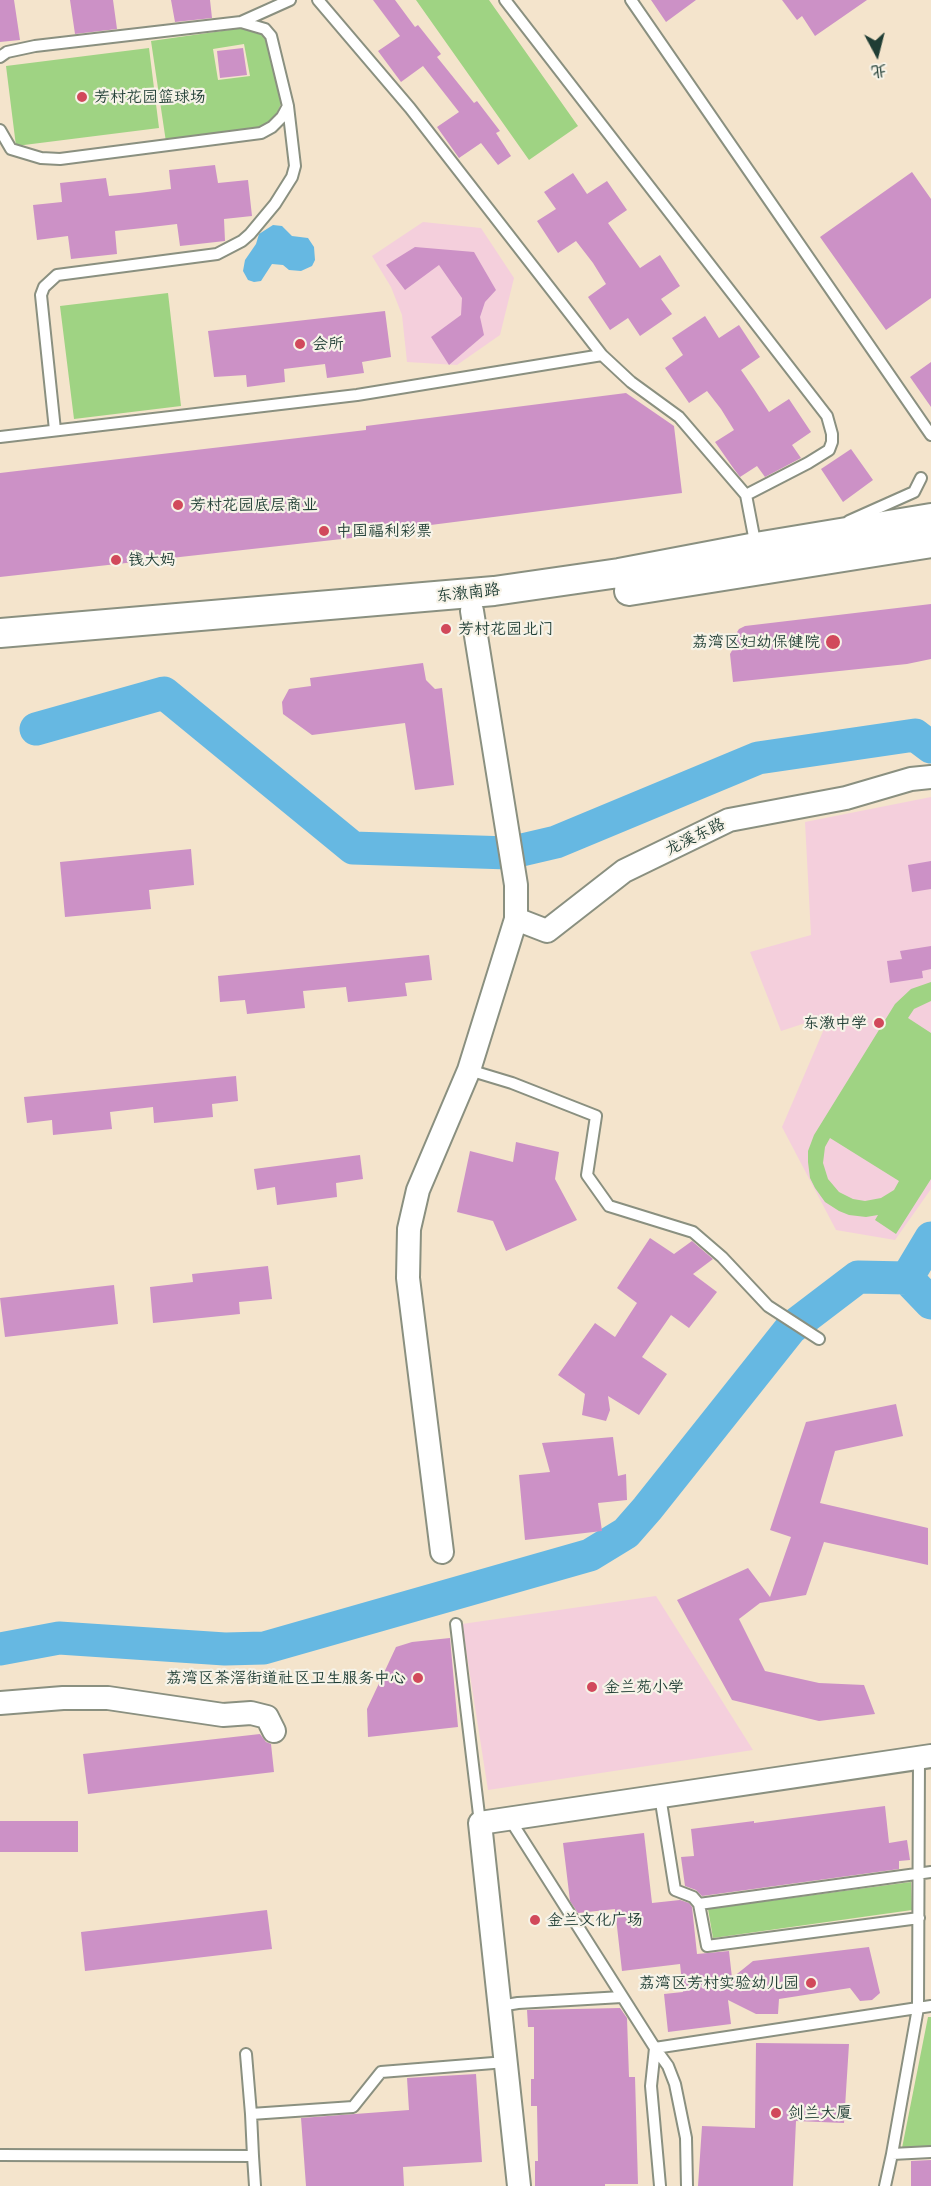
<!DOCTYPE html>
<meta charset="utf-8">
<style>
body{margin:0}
#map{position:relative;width:931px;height:2186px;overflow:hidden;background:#f4e4cc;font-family:Delius,"LXGW WenKai TC",sans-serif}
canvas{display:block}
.north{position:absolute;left:847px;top:24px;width:60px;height:60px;-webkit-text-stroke:4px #f7f3e8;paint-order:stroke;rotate:173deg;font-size:16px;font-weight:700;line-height:24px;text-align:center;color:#1f3d34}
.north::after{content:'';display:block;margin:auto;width:21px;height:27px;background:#1f3d34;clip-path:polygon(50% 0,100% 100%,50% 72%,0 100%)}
</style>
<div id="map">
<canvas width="931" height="2186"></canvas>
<div class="north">北</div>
</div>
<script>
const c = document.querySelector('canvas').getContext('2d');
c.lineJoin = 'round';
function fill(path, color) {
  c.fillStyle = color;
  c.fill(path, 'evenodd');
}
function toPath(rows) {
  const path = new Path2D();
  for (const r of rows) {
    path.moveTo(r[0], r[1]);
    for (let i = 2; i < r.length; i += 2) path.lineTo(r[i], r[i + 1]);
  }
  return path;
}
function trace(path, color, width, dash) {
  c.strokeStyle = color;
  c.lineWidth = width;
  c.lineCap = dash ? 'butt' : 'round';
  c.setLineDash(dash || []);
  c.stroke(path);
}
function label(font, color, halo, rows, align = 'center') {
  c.font = font + ' Delius,"LXGW WenKai TC",sans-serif';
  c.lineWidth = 4.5;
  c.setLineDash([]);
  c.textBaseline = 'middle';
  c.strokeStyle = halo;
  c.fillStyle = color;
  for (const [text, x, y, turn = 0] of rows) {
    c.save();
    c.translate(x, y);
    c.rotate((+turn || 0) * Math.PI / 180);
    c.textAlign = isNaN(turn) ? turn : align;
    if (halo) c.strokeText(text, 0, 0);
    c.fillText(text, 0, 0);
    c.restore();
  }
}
const built = toPath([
 [423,222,481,228,514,278,500,335,457,365,407,362,402,315,391,287,372,256],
 [931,797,931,1189,895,1240,836,1230,782,1127,830,1015,781,1031,750,952,811,935,805,822],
 [656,1596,753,1750,488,1790,462,1624]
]);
const green = toPath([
 [416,0,489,0,578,126,529,160],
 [243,28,264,34,268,41,283,99,277,113,271,121,254,131,166,142,151,41],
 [244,44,250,76,218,80,213,49],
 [149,48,159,128,16,146,6,66],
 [168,293,181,406,74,419,60,306],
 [931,982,931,1001,914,1009,908,1018,931,1033,931,1179,896,1234,875,1220,878,1215,866,1217,849,1215,839,1211,825,1202,815,1188,810,1178,808,1162,808,1151,814,1135,895,1004,911,989],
 [830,1138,899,1181,894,1190,881,1198,865,1201,853,1199,839,1192,828,1179,823,1163,825,1147],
 [911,1882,912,1910,713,1938,708,1909],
 [928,2017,931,2017,931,2146,902,2148]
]);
const water = toPath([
 [273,225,282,226,292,236,308,238,314,247,315,260,312,266,301,271,289,270,283,265,272,264,261,281,254,282,248,280,243,271,245,260,256,244,259,234]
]);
const river = toPath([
 [36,729,164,693,353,848,509,853,556,842,758,758,915,735,931,747],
 [907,1278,931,1238],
 [0,1649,59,1638,225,1649,264,1648,590,1555,626,1533,647,1509,791,1328,858,1277,907,1278,931,1303]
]);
const building = toPath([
 [0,0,14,0,20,40,0,42],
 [70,0,113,0,117,29,75,34],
 [171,0,210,0,212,18,175,22],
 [373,0,395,0,415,27,418,25,441,54,437,57,474,103,477,101,500,131,496,133,511,156,498,165,481,143,459,158,437,127,459,112,423,66,401,82,378,51,400,36],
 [651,0,696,0,666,22],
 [782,0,867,0,815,36,802,16,797,20],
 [243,48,247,75,220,78,217,51],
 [215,165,218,183,248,180,252,216,224,219,225,241,180,246,177,224,143,228,115,231,117,254,71,259,68,236,37,240,33,205,62,202,60,183,106,178,109,196,139,193,171,189,169,170],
 [912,172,931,199,931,298,886,330,820,237],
 [573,173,587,194,607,181,627,210,608,223,640,268,660,255,680,286,661,299,672,314,640,336,628,318,610,330,588,297,606,284,593,263,576,241,558,253,537,221,556,209,544,192],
 [415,247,474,252,496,290,485,302,480,317,484,335,449,365,431,337,461,315,462,298,439,265,405,290,386,265],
 [385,311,391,357,362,362,364,373,327,378,325,364,284,369,285,382,247,387,246,375,214,377,208,331],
 [705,316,719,338,739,325,760,357,741,370,754,389,769,412,789,399,811,432,792,445,801,458,765,477,757,466,740,477,734,469,715,442,734,430,721,409,707,391,689,403,665,368,683,355,672,338],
 [931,362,931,407,910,377],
 [626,393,674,426,682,493,360,534,360,537,0,577,0,473,366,430,366,426],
 [851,449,873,480,843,502,821,469],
 [931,604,931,659,907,664,733,682,730,654,734,647,734,637,739,629,745,626],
 [423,663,426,680,435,689,442,688,454,785,415,790,405,723,312,735,283,714,282,702,289,689,311,686,310,678],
 [191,849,194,885,149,890,151,909,65,917,60,862],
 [931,861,931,889,912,892,908,865],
 [931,946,931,969,922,971,923,978,890,983,887,961,902,959,900,951],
 [429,955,432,980,405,983,407,996,348,1002,346,987,303,991,305,1008,247,1014,245,1000,220,1002,218,976],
 [236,1076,238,1101,212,1104,213,1117,154,1123,153,1107,110,1112,112,1129,53,1135,52,1120,27,1123,24,1097],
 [516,1142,559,1152,555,1179,577,1220,506,1251,493,1221,457,1212,470,1151,513,1162],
 [360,1155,363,1179,336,1183,337,1197,277,1205,275,1187,257,1190,254,1169],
 [650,1238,674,1254,692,1241,713,1259,693,1274,717,1292,689,1328,671,1315,642,1357,667,1374,639,1415,608,1396,610,1410,606,1421,582,1415,585,1394,558,1375,595,1323,615,1337,637,1303,617,1288],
 [268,1266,272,1299,239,1302,240,1314,153,1323,150,1287,193,1282,192,1274],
 [114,1285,118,1324,5,1337,0,1298],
 [896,1404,903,1436,835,1451,820,1503,928,1528,928,1565,824,1542,806,1595,760,1603,739,1619,765,1671,819,1683,864,1685,875,1714,819,1721,732,1700,677,1600,748,1568,770,1597,791,1537,770,1530,806,1422],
 [613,1437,618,1476,626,1474,627,1500,598,1503,602,1531,525,1540,519,1475,550,1472,542,1443],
 [450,1638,458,1727,368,1737,367,1709,396,1647,412,1642],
 [260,1734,266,1742,271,1744,274,1772,88,1794,83,1754],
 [885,1806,889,1843,907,1840,910,1860,899,1861,899,1869,702,1896,696,1890,685,1886,681,1857,694,1856,691,1829,754,1821,754,1823],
 [0,1821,78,1821,78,1852,0,1852],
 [644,1833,652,1903,680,1900,689,1903,692,1907,697,1954,729,1951,732,1978,753,1961,869,1947,880,1993,872,2000,860,2001,850,1988,779,1999,778,2014,756,2014,728,2000,731,2024,668,2032,664,1994,683,1992,680,1964,622,1971,615,1909,578,1913,570,1901,563,1843],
 [267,1910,272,1949,85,1971,81,1932],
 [620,2008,627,2018,629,2077,635,2077,638,2184,605,2184,605,2186,535,2186,535,2161,538,2161,537,2106,531,2106,531,2079,534,2079,534,2027,528,2027,527,2010],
 [756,2043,849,2044,844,2123,796,2121,793,2186,698,2186,702,2126,755,2128],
 [476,2074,482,2162,403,2167,404,2186,306,2186,301,2118,409,2110,407,2078],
 [931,2160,931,2186,911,2186,911,2161]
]);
const service = toPath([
 [318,0,410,108,602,355,631,382,679,417,746,495,756,547],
 [505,0,827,416,832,434,832,442,829,450,808,463,746,495],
 [631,0,931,435],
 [0,57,7,52,35,46,241,22,290,0],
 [0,130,11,149,41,158,60,159,261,133,272,127,282,117,288,106,271,36,265,29,241,22],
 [55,430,41,295,44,287,57,275,217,254,242,241,250,234,275,204,292,177,295,166,288,106],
 [0,437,357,395,602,355],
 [849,521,914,492,921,478],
 [469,1070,512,1083,596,1116,587,1175,609,1206,693,1232,722,1257,768,1306,819,1339],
 [456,1624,480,1823],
 [660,1796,675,1890,693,1897,699,1904],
 [509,1818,655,2048,931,2006],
 [919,1918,707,1946,699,1904,931,1872],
 [500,2006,518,2003,622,1997],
 [655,2048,668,2066,675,2084,686,2138,687,2186],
 [655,2048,651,2086,660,2186],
 [246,2054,251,2114],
 [892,2154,918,2008,919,1758],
 [0,2155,253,2156,251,2114,353,2107,381,2072,506,2062],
 [253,2156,255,2186],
 [885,2186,892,2154,931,2152]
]);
const minor = toPath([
 [516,919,547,931,624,871,729,820,846,798,911,779,931,777],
 [442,1552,408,1278,409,1229,418,1190,469,1070,516,919,516,885,472,611],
 [0,1703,63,1698,108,1698,223,1715,251,1713,267,1717,274,1731],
 [519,2186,480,1823,931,1756]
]);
const tertiary = toPath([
 [629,591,931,543],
 [0,633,494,591,619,573,756,547,931,518]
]);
const markers = [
 [82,97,6,"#d1495b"],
 [300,344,6,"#d1495b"],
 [178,505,6,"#d1495b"],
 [324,531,6,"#d1495b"],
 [116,560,6,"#d1495b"],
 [446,629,6,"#d1495b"],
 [833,642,8,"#d1495b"],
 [879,1023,6,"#d1495b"],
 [418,1678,6,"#d1495b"],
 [592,1687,6,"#d1495b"],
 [535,1920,6,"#d1495b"],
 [811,1983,6,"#d1495b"],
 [776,2113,6,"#d1495b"]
];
const poiNames = [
 ["芳村花园篮球场",94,97],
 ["会所",312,344],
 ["芳村花园底层商业",190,505],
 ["中国福利彩票",336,531],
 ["钱大妈",128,560],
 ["芳村花园北门",458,629],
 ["荔湾区妇幼保健院",820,642,"right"],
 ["东漖中学",867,1023,"right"],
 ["荔湾区茶滘街道社区卫生服务中心",406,1678,"right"],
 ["金兰苑小学",604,1687],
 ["金兰文化广场",547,1920],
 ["荔湾区芳村实验幼儿园",799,1983,"right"],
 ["剑兰大厦",788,2113]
];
const streetNames = [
 ["东漖南路",468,593,-6],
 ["龙溪东路",695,837,-26]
];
fill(built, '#f4cfdc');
fill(green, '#9fd383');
fill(water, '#66b8e2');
trace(river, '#66b8e2', 33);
fill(building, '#cc91c6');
trace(service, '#8a9080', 14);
trace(minor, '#8a9080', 26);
trace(tertiary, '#8a9080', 32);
trace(service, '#fff', 10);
trace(minor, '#fff', 22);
trace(tertiary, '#fff', 28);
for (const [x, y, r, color] of markers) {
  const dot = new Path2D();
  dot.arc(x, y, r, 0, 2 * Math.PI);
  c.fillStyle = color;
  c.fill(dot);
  trace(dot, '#f7f3e8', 2);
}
label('16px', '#1f3d34', '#f7f3e8', poiNames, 'left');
label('16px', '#1f3d34', '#f7f3e8', streetNames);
</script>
